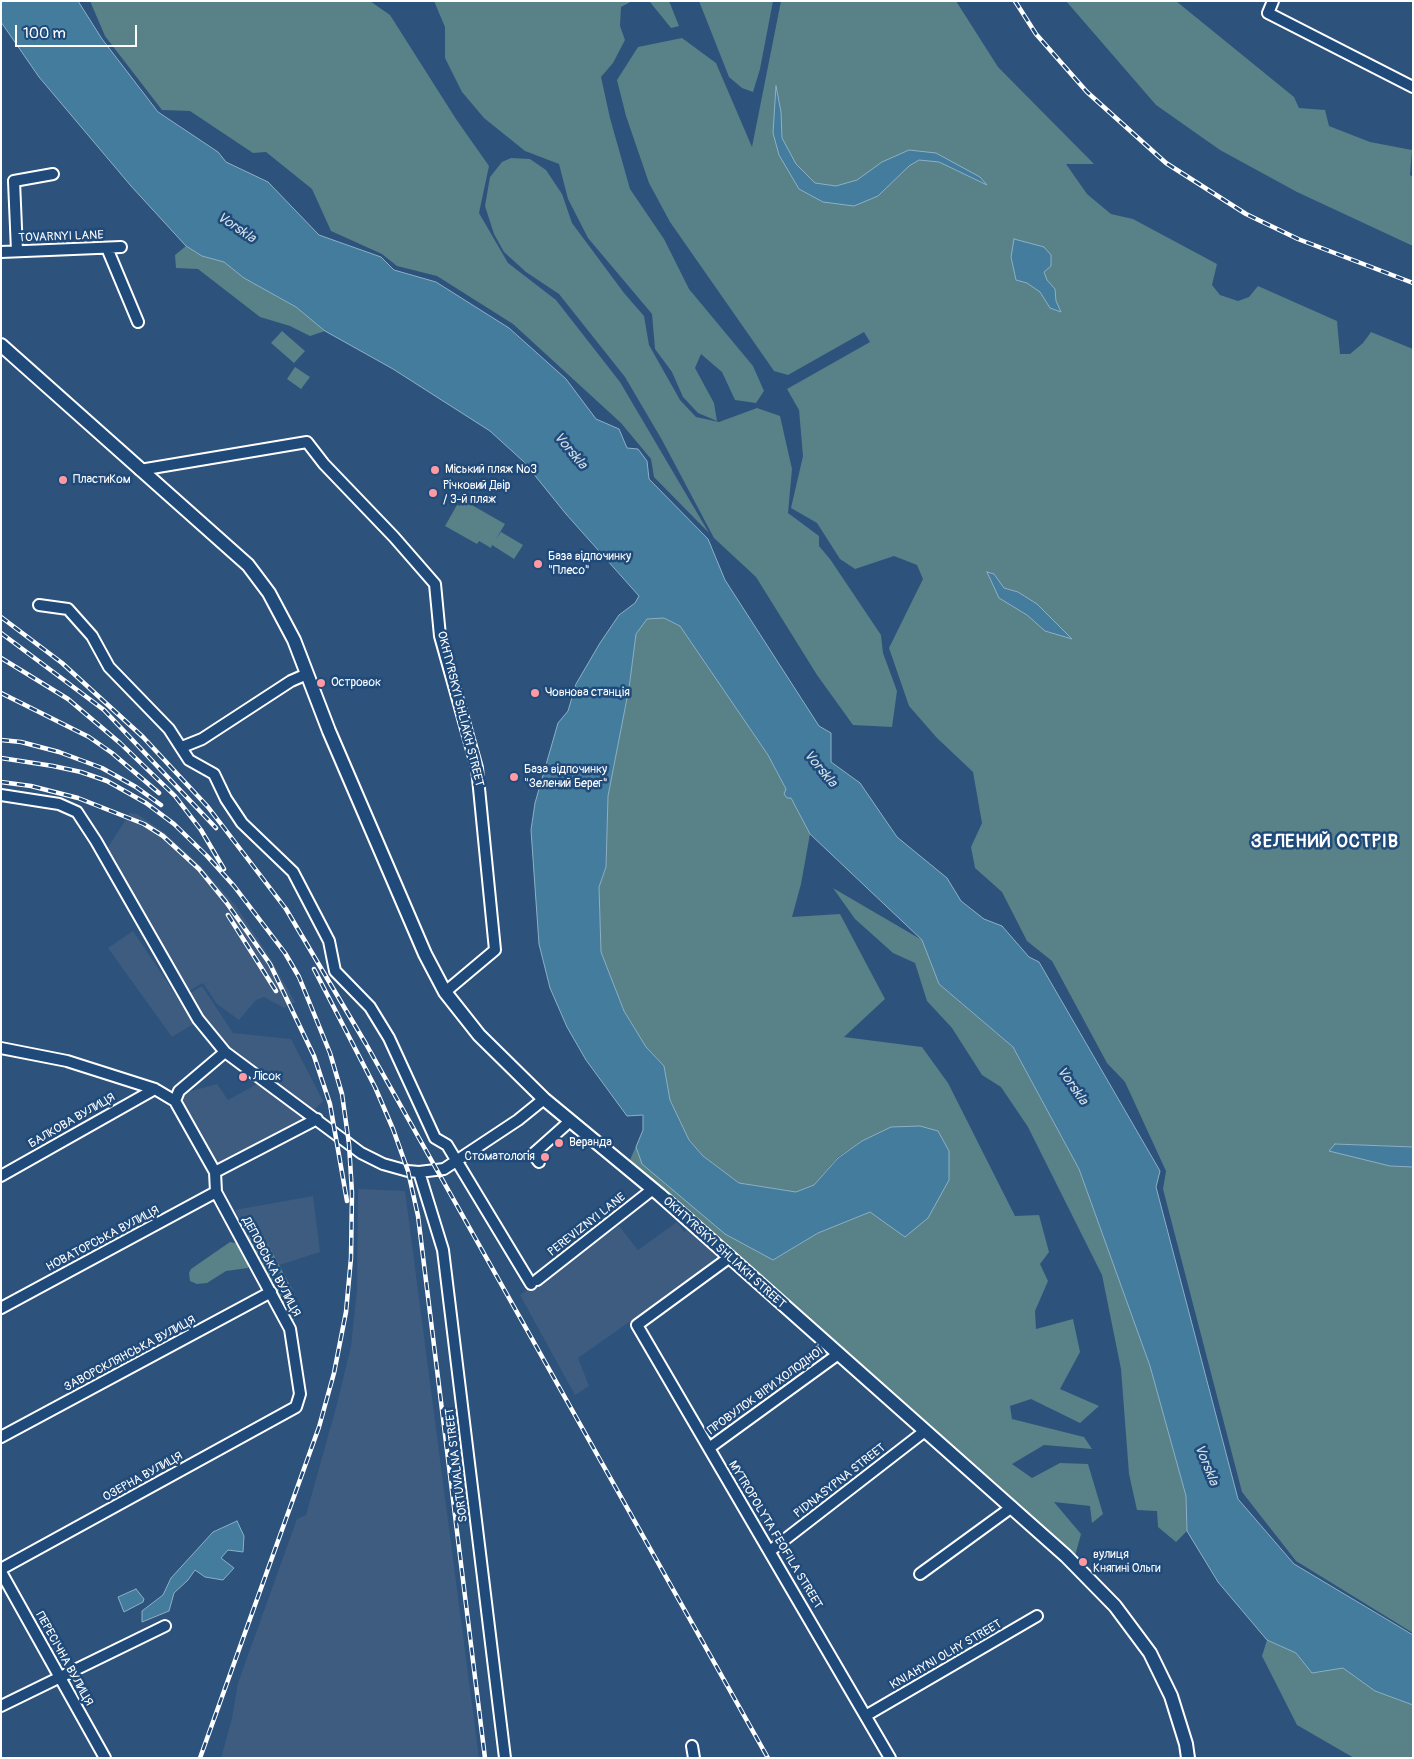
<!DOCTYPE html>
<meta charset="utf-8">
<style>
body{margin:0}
#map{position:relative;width:1414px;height:1759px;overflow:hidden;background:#2d527c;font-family:Pangolin,sans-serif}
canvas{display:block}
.frame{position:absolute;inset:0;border:2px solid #fff;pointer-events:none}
.scale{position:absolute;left:15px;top:25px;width:122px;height:22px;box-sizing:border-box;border:2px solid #fff;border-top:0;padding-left:6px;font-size:15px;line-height:18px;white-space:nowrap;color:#fff;-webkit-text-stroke:4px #1f4a7a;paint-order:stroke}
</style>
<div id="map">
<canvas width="1414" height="1759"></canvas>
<div class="frame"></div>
<div class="scale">100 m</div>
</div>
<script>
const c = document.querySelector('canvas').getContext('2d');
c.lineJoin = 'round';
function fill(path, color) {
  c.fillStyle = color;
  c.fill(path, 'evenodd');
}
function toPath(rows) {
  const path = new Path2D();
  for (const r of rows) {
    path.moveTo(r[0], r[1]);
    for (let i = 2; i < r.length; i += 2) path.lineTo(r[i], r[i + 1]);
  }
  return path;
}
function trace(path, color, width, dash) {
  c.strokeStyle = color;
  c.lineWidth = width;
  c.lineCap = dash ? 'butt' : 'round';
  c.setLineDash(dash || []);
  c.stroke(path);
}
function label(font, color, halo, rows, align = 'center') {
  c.font = font + ' Pangolin,sans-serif';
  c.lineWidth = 5;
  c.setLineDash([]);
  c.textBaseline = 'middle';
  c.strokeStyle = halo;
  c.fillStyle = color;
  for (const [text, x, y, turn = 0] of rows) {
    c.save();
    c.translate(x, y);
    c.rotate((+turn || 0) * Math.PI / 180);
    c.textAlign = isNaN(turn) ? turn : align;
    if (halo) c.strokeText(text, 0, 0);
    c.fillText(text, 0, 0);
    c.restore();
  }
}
const built = toPath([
 [130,813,137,814,165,833,199,864,236,906,269,956,295,1002,284,1008,264,997,256,1000,239,1020,217,1004,203,983,189,991,105,852],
 [133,931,195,1023,172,1037,108,948],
 [202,986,233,1033,291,1039,323,1101,313,1111,227,1048,205,1018,190,993],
 [217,1084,228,1100,257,1084,305,1114,304,1122,215,1165,180,1104,184,1093],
 [358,1189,405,1191,479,1758,221,1758,232,1718,238,1683,297,1519,306,1515,337,1404,351,1346,357,1289],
 [313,1196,320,1252,264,1270,235,1210],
 [677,1222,684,1232,688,1229,718,1256,703,1270,578,1358,589,1386,575,1395,520,1295,619,1226,638,1250]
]);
const green = toPath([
 [90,1,370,1,390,15,456,119,489,166,479,213,508,263,556,300,620,382,709,533,654,477,651,459,621,423,513,324,437,276,397,266,382,254,331,231,312,189,266,152,253,153,190,111,162,110,105,36],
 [434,1,632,1,621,7,620,26,625,40,613,63,601,77,610,118,630,189,664,239,689,289,753,366,764,391,756,403,735,400,722,372,701,354,695,368,714,403,717,421,698,413,683,397,672,372,655,349,652,314,588,238,568,199,559,164,525,151,484,118,462,92,445,58,445,27],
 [645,1,669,1,679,26,671,28,650,2],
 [699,1,773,1,760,69,753,92,742,88,729,77],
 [781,1,956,1,998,67,1094,164,1066,164,1087,194,1111,214,1133,219,1217,264,1212,285,1220,295,1238,301,1249,297,1258,286,1337,321,1340,354,1350,354,1363,343,1371,332,1413,349,1413,1147,1336,1144,1390,1166,1413,1167,1413,1633,1296,1561,1242,1492,1163,1189,1166,1171,1125,1082,1107,1063,1052,961,1027,941,1002,892,975,868,971,847,982,823,973,772,937,738,909,706,889,648,923,579,917,565,894,556,855,569,840,559,817,523,791,508,803,456,799,410,787,389,870,342,864,332,788,375,774,371,670,222,649,183,626,116,617,80,638,47,682,38,716,63,752,147],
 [1066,1,1176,1,1294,97,1299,108,1325,110,1329,126,1370,142,1412,150,1410,175,1413,177,1413,246,1297,192,1220,150,1156,105],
 [511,158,530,159,546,170,562,194,572,223,624,293,644,316,649,345,680,400,696,417,719,422,757,408,780,416,792,469,788,513,819,536,819,546,830,559,881,635,883,653,897,691,892,727,853,725,817,675,756,577,714,538,662,440,625,377,559,294,526,272,504,252,494,234,485,206,490,177,502,162],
 [186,246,202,256,224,262,244,278,296,307,325,331,310,336,290,326,260,317,198,269,176,268,175,255],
 [282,331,305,351,294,363,271,343],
 [295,367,310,377,301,389,287,379],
 [463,500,505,524,496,539,501,532,523,545,514,559,492,545,491,548,479,541,477,544,445,526,457,505,460,506],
 [664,618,680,626,768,755,810,834,801,884,792,917,840,914,885,999,844,1037,922,1047,948,1083,1015,1216,1039,1215,1049,1252,1040,1264,1048,1281,1035,1311,1036,1329,1073,1319,1080,1352,1060,1389,1099,1406,1080,1423,1031,1399,1010,1406,1012,1419,1084,1437,1092,1449,1044,1445,1012,1464,1032,1478,1060,1463,1088,1464,1103,1514,1092,1523,1090,1506,1054,1502,1081,1534,1075,1556,630,1160,643,1130,636,1147,773,1260,818,1233,870,1212,905,1237,920,1126,891,1128,862,1141,838,1157,814,1185,796,1192,739,1183,703,1156,689,1140,670,1100,664,1066,646,1047,624,1011,601,952,599,887,606,867,608,796,629,688,636,634,647,619],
 [833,888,922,940,939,984,1013,1047,1079,1169,1150,1366,1186,1496,1187,1531,1176,1542,1158,1527,1157,1511,1137,1510,1129,1474,1121,1369,1102,1275,1028,1127,1001,1087,982,1075,952,1028,927,1001,915,963,893,953,855,919],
 [252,1233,263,1235,292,1289,298,1305,294,1320,287,1320,247,1242,247,1237],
 [230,1242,240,1244,250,1262,248,1268,226,1271,207,1283,197,1284,190,1281,189,1273,191,1269],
 [1267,1640,1296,1653,1312,1673,1343,1668,1375,1691,1413,1705,1413,1758,1354,1758,1297,1725,1262,1656]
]);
const water = toPath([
 [1,1,78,1,102,39,158,112,218,152,226,162,268,182,319,235,381,257,394,270,436,282,509,328,566,379,596,419,619,429,627,448,638,449,647,461,649,479,708,539,725,580,819,726,831,733,831,762,860,783,897,837,947,878,961,901,984,919,1002,926,1029,957,1039,962,1160,1171,1156,1187,1238,1499,1294,1564,1413,1635,1413,1705,1375,1691,1343,1668,1312,1673,1296,1653,1267,1640,1218,1582,1187,1531,1186,1496,1150,1366,1079,1169,1013,1047,939,984,922,940,810,834,791,798,787,798,784,794,786,789,768,755,680,626,664,618,647,619,636,634,629,688,608,796,606,867,599,887,601,952,624,1011,646,1047,664,1066,670,1100,689,1140,703,1156,739,1183,796,1192,814,1185,838,1158,862,1141,891,1127,920,1126,938,1131,949,1151,949,1180,928,1218,905,1237,870,1212,818,1233,773,1260,725,1234,642,1164,636,1147,643,1130,643,1115,627,1116,586,1060,567,1027,550,988,539,944,531,830,535,803,558,723,568,711,576,684,600,643,619,615,635,603,639,596,566,514,524,462,490,431,393,369,325,331,296,307,244,278,224,262,202,256,186,246,131,186,39,77,1,22,1,1],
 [776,86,781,112,782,138,796,164,815,183,836,186,857,180,882,162,909,150,936,153,980,177,987,185,939,162,919,160,909,166,878,196,854,206,823,202,799,189,779,155,773,133,776,86],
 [1014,239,1044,247,1051,255,1051,266,1044,272,1047,280,1055,289,1056,301,1061,312,1050,308,1040,292,1027,283,1016,280,1011,257,1014,239],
 [987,572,994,574,1004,588,1018,592,1037,604,1072,639,1045,631,1027,615,999,598,987,572],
 [1335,1144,1413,1147,1413,1167,1390,1166,1329,1151,1335,1144],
 [237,1521,244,1536,243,1552,228,1550,221,1558,234,1568,223,1580,205,1577,195,1570,188,1580,174,1593,169,1611,142,1622,142,1611,163,1595,171,1578,213,1532,237,1521],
 [136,1589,144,1599,143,1602,124,1612,118,1597,136,1589]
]);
const minor = toPath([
 [1273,1,1268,13,1413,87],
 [107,248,138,322],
 [17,251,14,181,53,174],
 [1,252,121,247],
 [140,470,307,442,324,464,394,537,435,584,440,636,477,768,495,950,445,992],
 [39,605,68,609,92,636,109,667,169,729,189,760,214,774,226,799,242,823,293,872,329,941,335,971,370,1007,389,1038,435,1138,447,1145,531,1284],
 [182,747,202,739,291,681,307,674],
 [1,795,59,804,77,812,96,841,198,1019,225,1052,361,1153,383,1164,408,1171,419,1172,444,1169,518,1120,544,1099],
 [1,1048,67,1061,155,1089,175,1101,215,1172,216,1192,290,1329,300,1394,296,1407,1,1569],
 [175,1101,179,1091,225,1052],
 [539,1162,533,1154,569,1122],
 [215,1172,317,1119],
 [419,1172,443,1250,505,1758],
 [1,1176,155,1089],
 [730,1257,637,1325,890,1758],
 [537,1280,653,1189],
 [1,1308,216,1192],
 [1,1437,271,1292],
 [709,1448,837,1355],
 [770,1551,925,1431],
 [1,1572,105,1758],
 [920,1574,1012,1507],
 [1,1706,165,1626],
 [867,1715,1037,1616],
 [692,1746,694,1758]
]);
const major = toPath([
 [1,345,248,565,269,593,294,640,329,731,425,954,445,992,479,1035,544,1099,660,1195,1066,1556,1115,1606,1150,1653,1171,1696,1186,1744,1188,1758]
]);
const rail = toPath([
 [1015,1,1036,34,1087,92,1166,163,1246,214,1298,239,1413,283],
 [1,617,62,663,143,737,208,807,286,909,366,1044,768,1758],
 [1,633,104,710,216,828],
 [1,658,68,699,120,743,175,796,201,830,224,869],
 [1,693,89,737,112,753,159,793],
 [1,740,21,742,59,752,102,768,136,787,161,805],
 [1,758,53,766,81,772,107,781,146,803,174,824,207,856,234,886,285,953,299,977,330,1053,342,1094,349,1144,352,1193,351,1258,346,1312,334,1373,319,1427,200,1758],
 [1,782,31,786,78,798,144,824,163,836,199,869,226,902,270,964,314,1056,330,1104,347,1201],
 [228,915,276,991],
 [314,969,375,1087,393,1129,408,1171,418,1216,485,1758]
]);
const markers = [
 [435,470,5,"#ff9aa2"],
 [63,480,5,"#ff9aa2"],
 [433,493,5,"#ff9aa2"],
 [538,564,5,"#ff9aa2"],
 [321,683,5,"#ff9aa2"],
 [535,693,5,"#ff9aa2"],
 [514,777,5,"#ff9aa2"],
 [243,1077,5,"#ff9aa2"],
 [559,1143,5,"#ff9aa2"],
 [545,1157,5,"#ff9aa2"],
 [1083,1562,5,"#ff9aa2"]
];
const streetNames = [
 ["TOVARNYI LANE",61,237,-2],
 ["OKHTYRSKYI SHLIAKH STREET",460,709,76],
 ["БАЛКОВА ВУЛИЦЯ",72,1121,-30],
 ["PEREVIZNYI LANE",587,1225,-38],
 ["НОВАТОРСЬКА ВУЛИЦЯ",103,1239,-28],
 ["OKHTYRSKYI SHLIAKH STREET",724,1253,42],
 ["ДЕПОВСЬКА ВУЛИЦЯ",271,1267,62],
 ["ЗАВОРСКЛЯНСЬКА ВУЛИЦЯ",130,1354,-28],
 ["ПРОВУЛОК ВІРИ ХОЛОДНОЇ",766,1391,-36],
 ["SORTUVALNA STREET",457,1465,-97],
 ["ОЗЕРНА ВУЛИЦЯ",143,1477,-29],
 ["PIDNASYPNA STREET",840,1481,-38],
 ["MYTROPOLYTA FEOFILA STREET",775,1535,59],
 ["KNIAHYNI OLHY STREET",946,1655,-30],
 ["ПЕРЕСІЧНА ВУЛИЦЯ",64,1659,61]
];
const poiNames = [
 ["Міський пляж №3",445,470],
 ["ПластиКом",73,480],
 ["Річковий Двір",443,486],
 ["/ 3-й пляж",443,500],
 ["База відпочинку",548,557],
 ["\"Плесо\"",548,571],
 ["Островок",331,683],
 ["Човнова станція",545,693],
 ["База відпочинку",524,770],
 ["\"Зелений Берег\"",524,784],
 ["Лісок",253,1077],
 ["Веранда",569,1143],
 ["Стоматологія",535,1157,"right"],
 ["вулиця",1093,1555],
 ["Княгині Ольги",1093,1569]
];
const waterNames = [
 ["Vorskla",236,228,34],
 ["Vorskla",570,451,50],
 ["Vorskla",820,769,50],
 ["Vorskla",1072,1086,55],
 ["Vorskla",1206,1465,68]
];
const districtNames = [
 ["ЗЕЛЕНИЙ ОСТРІВ",1325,842]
];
fill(built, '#3e5c7f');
fill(green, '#588188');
fill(water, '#437c9d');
trace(water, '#8eb0c4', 1);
trace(minor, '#fff', 14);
trace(major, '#fff', 16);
trace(minor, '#1f4a7a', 10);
trace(major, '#1f4a7a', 12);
trace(rail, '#fff', 4.5);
trace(rail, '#1f4a7a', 2.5, [8]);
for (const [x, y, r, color] of markers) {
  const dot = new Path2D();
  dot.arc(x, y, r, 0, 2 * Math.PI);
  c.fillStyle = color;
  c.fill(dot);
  trace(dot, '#1f4a7a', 2);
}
label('12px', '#fff', '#1f4a7a', streetNames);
label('12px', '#fff', '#1f4a7a', poiNames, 'left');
label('italic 14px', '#d0dee6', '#1f4a7a', waterNames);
c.letterSpacing = '1px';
label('bold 18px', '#fff', '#1f4a7a', districtNames);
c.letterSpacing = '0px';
</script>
